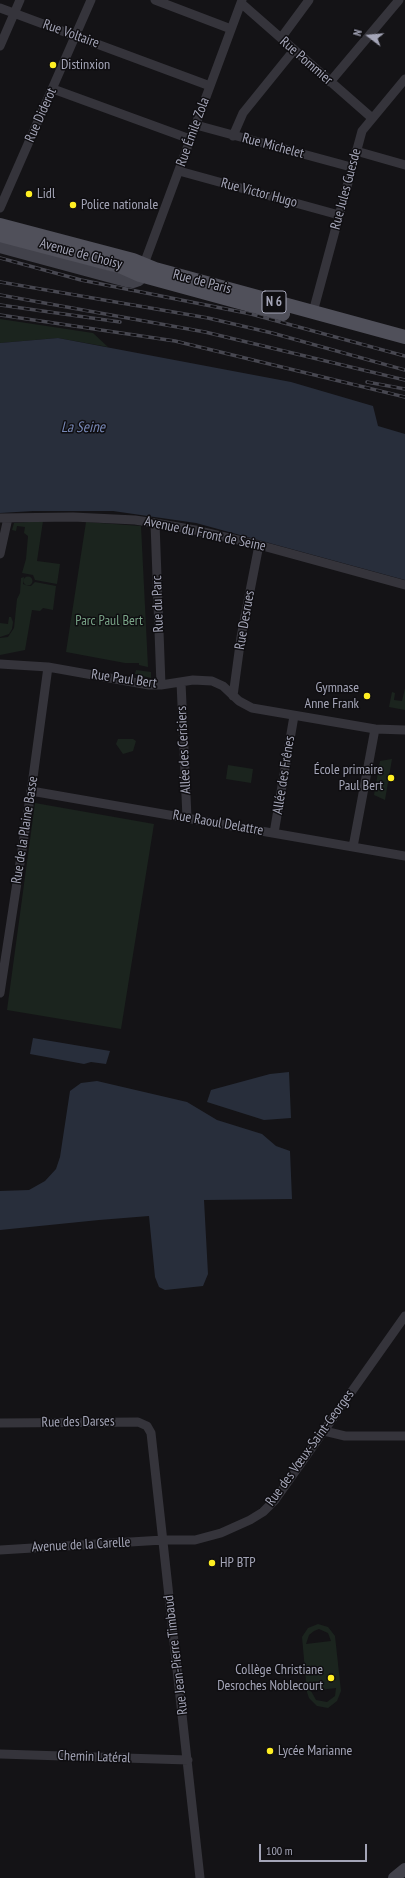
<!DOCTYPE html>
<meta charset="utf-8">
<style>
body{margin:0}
#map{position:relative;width:405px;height:1878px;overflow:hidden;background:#141316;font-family:"PT Sans Narrow",sans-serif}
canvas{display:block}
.north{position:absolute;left:349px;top:16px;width:40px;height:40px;-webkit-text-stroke:3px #0f0e11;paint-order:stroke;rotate:286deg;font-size:11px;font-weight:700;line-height:16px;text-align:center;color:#a4a5b7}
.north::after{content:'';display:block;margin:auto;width:14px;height:18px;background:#a4a5b7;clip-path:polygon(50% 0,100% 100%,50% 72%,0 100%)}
.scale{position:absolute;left:259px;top:1844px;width:108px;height:18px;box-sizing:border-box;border:2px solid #a4a5b7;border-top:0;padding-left:5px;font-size:12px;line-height:14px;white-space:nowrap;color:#a4a5b7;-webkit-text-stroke:3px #0f0e11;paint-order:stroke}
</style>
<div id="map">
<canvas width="405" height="1878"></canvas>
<div class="north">N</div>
<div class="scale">100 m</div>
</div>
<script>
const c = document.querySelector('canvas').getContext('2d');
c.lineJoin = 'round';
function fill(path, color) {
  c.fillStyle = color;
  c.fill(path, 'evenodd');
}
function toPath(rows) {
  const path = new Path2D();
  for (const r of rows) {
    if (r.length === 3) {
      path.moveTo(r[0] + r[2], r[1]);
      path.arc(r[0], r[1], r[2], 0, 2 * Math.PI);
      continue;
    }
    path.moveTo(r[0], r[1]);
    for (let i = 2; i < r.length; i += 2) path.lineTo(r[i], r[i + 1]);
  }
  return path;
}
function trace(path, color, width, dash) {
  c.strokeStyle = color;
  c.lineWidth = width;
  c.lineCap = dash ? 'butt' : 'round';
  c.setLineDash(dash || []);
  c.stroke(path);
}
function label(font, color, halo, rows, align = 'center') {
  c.font = font + ' "PT Sans Narrow",sans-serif';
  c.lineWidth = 3;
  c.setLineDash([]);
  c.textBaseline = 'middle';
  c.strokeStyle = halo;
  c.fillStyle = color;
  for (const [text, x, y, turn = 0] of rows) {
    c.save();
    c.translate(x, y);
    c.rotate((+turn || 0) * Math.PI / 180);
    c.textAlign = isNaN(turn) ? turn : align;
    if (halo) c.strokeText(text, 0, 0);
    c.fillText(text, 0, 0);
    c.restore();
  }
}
const green = toPath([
 [0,319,93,333,108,347,58,338,0,343],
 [43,521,37,561,60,564,57,584,35,580,33,575,22,573,26,559,28,536,24,533,25,527,17,526,16,531,12,530,14,523],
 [86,522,141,526,148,667,139,665,139,663,125,663,66,652],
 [28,581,4.5],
 [24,577,23,584,28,586,31,586,35,582,56,586,53,610,43,608,40,611,32,610,25,650,0,655,0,638,8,637,14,628,17,599,20,593,21,578],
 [9,617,11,617,13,622,12,629,9,634,0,637,0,623,8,624],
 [136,670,151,672,151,678,135,674],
 [405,688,405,710,389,707,392,692,395,693,394,700,402,701],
 [118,739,133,739,136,741,133,751,123,754,116,744],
 [392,759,385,800,374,795,380,761],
 [228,765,253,769,251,783,226,779],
 [35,803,154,824,121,1029,7,1010],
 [318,1624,328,1627,335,1636,341,1691,337,1701,328,1708,317,1706,309,1698,307,1692,302,1637,308,1628],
 [319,1629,328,1633,331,1641,306,1644,309,1635,314,1631],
 [336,1688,335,1696,327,1702,316,1700,311,1691]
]);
const water = toPath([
 [58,338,291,382,373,406,378,426,405,434,405,580,196,523,113,511,33,511,0,513,0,343],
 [33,1038,110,1051,106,1064,91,1062,84,1064,30,1054],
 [289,1072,291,1118,264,1120,207,1102,211,1090,270,1074],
 [97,1081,187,1102,217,1120,262,1134,276,1146,290,1151,292,1199,204,1200,208,1274,203,1286,165,1290,159,1287,155,1277,149,1216,99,1220,0,1230,0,1191,29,1190,45,1181,56,1169,60,1157,70,1091,81,1083]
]);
const street = toPath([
 [155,0,231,29],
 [241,3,372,118],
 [0,8,210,86],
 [281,38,309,0],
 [0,46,20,0],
 [330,82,399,0],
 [53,89,190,139],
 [196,125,351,167],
 [233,136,243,113,294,50],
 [356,151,405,165],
 [179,171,339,215],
 [0,208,91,0],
 [144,264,242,0],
 [313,312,362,131,405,79],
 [0,518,73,517,135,520,155,523,195,530,259,545,405,585],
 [155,523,161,685],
 [0,554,8,518],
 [0,664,48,667,149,685,161,685,193,680,212,681,223,686,239,701,252,708,375,729,405,730],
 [181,682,187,818],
 [233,696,241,637,259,545],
 [31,791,405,856],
 [274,833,294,716],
 [353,847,375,729],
 [0,993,32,785,48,667],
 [0,1423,138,1422,147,1426,151,1433,200,1878],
 [324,1431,345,1436,405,1436],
 [0,1550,163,1540,195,1540,221,1533,250,1520,263,1512,275,1500,405,1316],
 [0,1754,188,1760]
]);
const secondary = toPath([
 [0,247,126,281,133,282,139,280,143,267],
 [394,1878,405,1869]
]);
const primary = toPath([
 [0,225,133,260,155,269,405,337],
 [0,235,122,267,140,275,283,314]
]);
const rail = toPath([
 [0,258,81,280,251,314,405,356],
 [0,282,208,318,272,333,405,370],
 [0,295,205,332,405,380],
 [0,305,120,322],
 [0,315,175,341,405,397],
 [367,382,405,389]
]);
const markers = [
 [53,65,4,"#ffef22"],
 [29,194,4,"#ffef22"],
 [73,205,4,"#ffef22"],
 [367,696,4,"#ffef22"],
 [391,778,4,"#ffef22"],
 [212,1563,4,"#ffef22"],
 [331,1678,4,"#ffef22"],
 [270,1751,4,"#ffef22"]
];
const shields = [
 [274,302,24]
];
const shieldNames = [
 ["N 6",274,302]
];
const streetNames = [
 ["Rue Voltaire",71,34,20],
 ["Rue Pommier",306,61,41],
 ["Rue Diderot",41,115,-66],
 ["Rue Émile Zola",193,132,-70],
 ["Rue Michelet",273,146,15],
 ["Rue Jules Guesde",346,189,-75],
 ["Rue Victor Hugo",259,193,15],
 ["Avenue de Choisy",81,254,15],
 ["Rue de Paris",202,282,15],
 ["Avenue du Front de Seine",205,534,12],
 ["Rue du Parc",158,604,-92],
 ["Rue Desrues",245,620,-80],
 ["Rue Paul Bert",124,679,8],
 ["Allée des Cerisiers",184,750,-93],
 ["Allée des Frênes",284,775,-81],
 ["Rue Raoul Delattre",218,823,10],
 ["Rue de la Plaine Basse",25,830,-81],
 ["Rue des Darses",78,1422,-1],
 ["Rue des Vœux-Saint-Georges",310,1448,-54],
 ["Avenue de la Carelle",81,1545,-3],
 ["Rue Jean-Pierre Timbaud",176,1655,-97],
 ["Chemin Latéral",94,1757,2]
];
const poiNames = [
 ["Distinxion",61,65],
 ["Lidl",37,194],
 ["Police nationale",81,205],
 ["Gymnase",359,688,"right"],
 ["Anne Frank",359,704,"right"],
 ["École primaire",383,770,"right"],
 ["Paul Bert",383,786,"right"],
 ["HP BTP",220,1563],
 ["Collège Christiane",323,1670,"right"],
 ["Desroches Noblecourt",323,1686,"right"],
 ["Lycée Marianne",278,1751]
];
const parkNames = [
 ["Parc Paul Bert",109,621]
];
const waterNames = [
 ["La Seine",83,428]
];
fill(green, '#1b241e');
fill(water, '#282e3b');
trace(street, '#35343b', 9);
trace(secondary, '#42424b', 12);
trace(primary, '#50505a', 14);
trace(rail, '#474750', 3.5);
trace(rail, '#0f0e11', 2, [6]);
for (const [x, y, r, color] of markers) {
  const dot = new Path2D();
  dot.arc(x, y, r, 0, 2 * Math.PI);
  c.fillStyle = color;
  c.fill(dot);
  trace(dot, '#0f0e11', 1.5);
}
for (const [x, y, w] of shields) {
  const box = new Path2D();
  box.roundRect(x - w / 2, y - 11, w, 22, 3);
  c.fillStyle = '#0f0e11';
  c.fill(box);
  trace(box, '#a4a5b7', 1);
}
label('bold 13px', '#a4a5b7', null, shieldNames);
label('14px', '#a4a5b7', '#0f0e11', streetNames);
label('14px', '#a4a5b7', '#0f0e11', poiNames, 'left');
label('14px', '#79a487', '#0f0e11', parkNames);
label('italic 15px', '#7788b6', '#0f0e11', waterNames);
</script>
